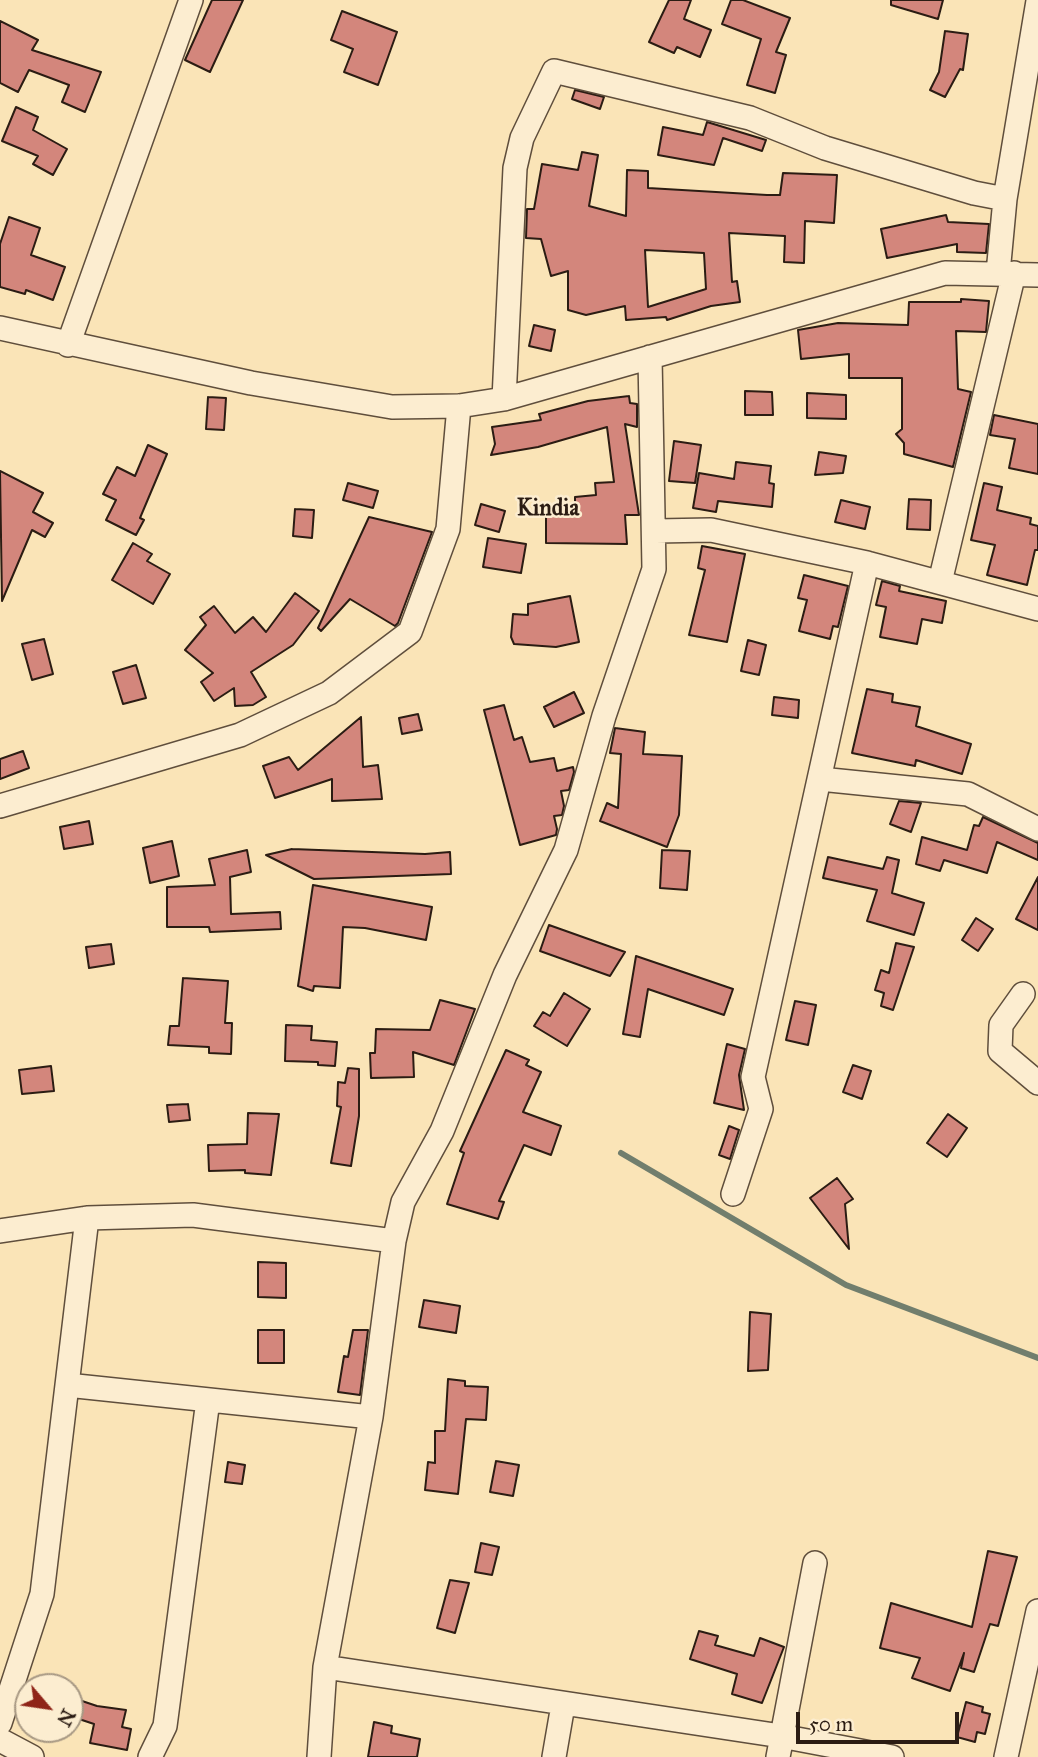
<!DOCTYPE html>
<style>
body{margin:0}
#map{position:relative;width:1038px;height:1757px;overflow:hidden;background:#fae4b7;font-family:"IM FELL Great Primer",serif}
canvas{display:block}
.north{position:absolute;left:14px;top:1673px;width:70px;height:70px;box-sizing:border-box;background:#fcedd0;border:2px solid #a89984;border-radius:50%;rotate:119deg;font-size:19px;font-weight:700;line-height:28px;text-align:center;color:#2b1c13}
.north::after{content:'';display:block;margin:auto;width:24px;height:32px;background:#8f2418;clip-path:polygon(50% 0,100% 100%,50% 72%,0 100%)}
.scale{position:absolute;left:796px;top:1712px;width:163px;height:32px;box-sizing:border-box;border:4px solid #2b1c13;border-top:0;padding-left:9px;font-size:21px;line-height:24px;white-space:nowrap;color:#2b1c13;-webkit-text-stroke:5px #fcedd0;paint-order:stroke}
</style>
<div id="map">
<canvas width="1038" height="1757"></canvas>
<div class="north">N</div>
<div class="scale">50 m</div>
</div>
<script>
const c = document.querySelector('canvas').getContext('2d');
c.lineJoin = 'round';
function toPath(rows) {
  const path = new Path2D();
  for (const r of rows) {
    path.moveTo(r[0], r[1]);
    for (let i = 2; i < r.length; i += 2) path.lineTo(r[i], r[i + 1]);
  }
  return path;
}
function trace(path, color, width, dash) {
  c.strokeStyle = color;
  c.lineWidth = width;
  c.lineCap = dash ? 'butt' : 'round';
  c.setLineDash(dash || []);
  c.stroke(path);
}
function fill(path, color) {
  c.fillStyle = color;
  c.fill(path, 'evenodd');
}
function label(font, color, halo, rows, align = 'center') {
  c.font = font + ' "IM FELL Great Primer",serif';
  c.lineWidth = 5;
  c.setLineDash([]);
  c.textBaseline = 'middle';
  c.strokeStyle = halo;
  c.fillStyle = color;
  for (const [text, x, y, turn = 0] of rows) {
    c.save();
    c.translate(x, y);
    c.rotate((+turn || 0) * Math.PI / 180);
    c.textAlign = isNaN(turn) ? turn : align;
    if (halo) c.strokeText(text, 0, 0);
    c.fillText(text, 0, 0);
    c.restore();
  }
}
const stream = toPath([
 [621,1153,846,1285,1038,1358]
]);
const building = toPath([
 [212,0,243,0,210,72,185,60,212,0],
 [669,0,691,0,684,19,711,30,700,57,677,47,674,53,649,42,669,0],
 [731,0,743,0,790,18,776,52,786,55,775,93,747,85,761,39,722,24,731,0],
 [891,0,943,0,938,19,891,5,891,0],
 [342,11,397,32,378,85,344,72,353,49,331,40,342,11],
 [0,21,38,40,32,50,101,72,85,112,62,102,69,85,29,70,18,92,0,83,0,21],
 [945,31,968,34,963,70,960,69,945,97,930,90,939,72,945,31],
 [575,90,604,97,600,109,572,99,575,90],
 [16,107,38,117,33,130,67,149,53,175,33,164,38,156,2,141,16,107],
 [707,122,766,140,762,151,723,138,714,165,658,155,663,127,703,135,707,122],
 [582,152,598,155,589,206,626,216,627,170,648,171,648,188,767,195,780,195,783,173,837,175,834,223,805,221,804,263,784,262,785,236,729,233,732,282,737,281,740,302,711,306,667,320,666,317,626,320,625,306,586,315,568,310,568,271,551,276,541,239,526,238,527,209,534,209,542,164,578,170,582,152],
 [645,250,704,253,706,289,648,307,645,250],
 [946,215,948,222,989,224,986,253,957,252,957,244,887,258,881,229,946,215],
 [9,217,40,228,31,255,65,267,53,300,26,290,25,294,0,287,0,244,9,217],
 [961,299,989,301,986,332,956,331,958,389,971,392,953,467,904,454,904,443,896,434,902,429,902,378,849,378,849,354,801,359,798,330,838,323,908,325,909,302,961,302,961,299],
 [534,325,555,330,551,351,529,346,534,325],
 [745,391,772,392,773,415,745,415,745,391],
 [807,393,846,395,846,419,807,418,807,393],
 [629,396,630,403,637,404,637,427,625,424,639,515,625,515,627,544,546,543,546,513,575,513,575,497,596,495,595,483,614,482,607,427,538,447,491,455,495,444,492,427,541,420,539,414,588,401,629,396],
 [208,397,226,398,224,430,206,429,208,397],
 [994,415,1038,424,1038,474,1009,468,1015,439,990,435,994,415],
 [674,441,701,445,695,483,669,481,674,441],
 [148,445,167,454,140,518,144,520,136,535,106,520,116,500,103,494,117,467,135,476,148,445],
 [819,452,846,456,843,473,815,475,819,452],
 [736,462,771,466,769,483,774,484,772,507,718,501,716,512,693,508,699,473,734,479,736,462],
 [0,471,43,493,33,512,53,523,45,537,32,530,2,601,0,471],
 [348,483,378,491,373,508,343,500,348,483],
 [984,483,1002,487,997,510,1031,518,1030,524,1038,526,1038,550,1035,550,1027,585,987,575,995,545,971,540,984,483],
 [909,499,931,500,930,530,907,529,909,499],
 [841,500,870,507,865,529,835,522,841,500],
 [481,504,505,511,499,532,475,525,481,504],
 [295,509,314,510,312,538,293,536,295,509],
 [369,517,432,532,398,623,395,626,350,599,321,631,318,628,369,517],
 [488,538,526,544,521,573,483,567,488,538],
 [133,543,152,554,147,561,170,574,153,604,112,580,133,543],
 [702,546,745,554,727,642,689,635,705,570,698,568,702,546],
 [804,575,848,586,838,627,833,626,830,639,799,631,807,600,798,598,804,575],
 [882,581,900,586,899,591,946,601,942,623,922,619,917,644,880,637,886,607,876,605,882,581],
 [295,593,319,611,293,645,251,672,266,697,253,705,235,706,234,688,214,701,201,682,213,673,185,650,206,625,200,617,214,606,235,633,253,617,266,632,295,593],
 [570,596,579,642,556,647,514,644,511,637,513,614,528,615,528,604,570,596],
 [44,639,53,674,32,680,22,644,44,639],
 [748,640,766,645,759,675,741,671,748,640],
 [136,665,146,698,123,704,113,672,136,665],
 [867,689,893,694,892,702,920,707,916,726,971,744,962,774,916,760,915,766,852,753,867,689],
 [574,692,584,713,554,727,544,707,574,692],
 [774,697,799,700,798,718,772,715,774,697],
 [504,705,514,740,522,737,530,762,554,758,557,771,573,767,574,772,569,790,561,791,564,806,562,815,554,816,557,829,556,835,520,845,484,710,504,705],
 [418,714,422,730,402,734,399,718,418,714],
 [361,717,363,767,378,765,382,799,332,801,332,779,275,798,263,766,289,757,298,770,361,717],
 [615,728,645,732,643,754,682,756,679,815,667,847,600,821,607,803,618,808,621,754,610,753,615,728],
 [23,751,29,768,0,779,0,759,23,751],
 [899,801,921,803,911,832,890,824,899,801],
 [983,817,1038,843,1038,860,997,842,987,873,944,860,940,871,916,864,922,837,967,850,974,825,979,826,983,817],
 [89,821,93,844,64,849,60,827,89,821],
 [172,841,179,876,150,883,143,848,172,841],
 [292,849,425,854,450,852,451,874,314,879,266,855,292,849],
 [247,850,251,872,230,877,231,914,280,912,281,929,210,932,209,927,167,927,167,887,215,885,209,859,247,850],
 [662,850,690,851,687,890,660,888,662,850],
 [828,857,883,869,887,857,899,860,892,893,924,903,914,935,867,921,877,890,823,878,828,857],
 [1038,877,1038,930,1016,919,1038,877],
 [313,885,432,907,426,940,365,928,343,927,340,988,314,986,313,991,298,986,313,885],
 [976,918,993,929,978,951,962,940,976,918],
 [549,925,625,952,610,976,540,951,549,925],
 [896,943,914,947,893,1010,881,1006,884,993,875,990,881,970,889,973,896,943],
 [111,944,114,964,89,968,86,947,111,944],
 [636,956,733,989,724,1015,648,989,640,1037,623,1034,636,956],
 [183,978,228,981,225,1023,232,1023,231,1054,209,1053,209,1047,168,1045,170,1026,179,1026,183,978],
 [564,993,590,1009,567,1046,534,1026,543,1012,550,1016,564,993],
 [440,1000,475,1009,454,1065,413,1052,414,1077,371,1078,370,1053,375,1053,376,1029,430,1030,440,1000],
 [795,1001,816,1005,808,1045,786,1040,795,1001],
 [286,1025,312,1026,311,1040,337,1042,335,1066,318,1065,318,1062,285,1061,286,1025],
 [727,1044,745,1049,739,1075,744,1110,714,1103,727,1044],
 [506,1050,529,1060,526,1065,541,1072,523,1112,561,1126,551,1155,524,1145,499,1201,504,1202,498,1219,447,1204,464,1153,460,1151,506,1050],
 [853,1065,871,1071,862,1099,843,1092,853,1065],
 [51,1066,54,1091,22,1094,19,1070,51,1066],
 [348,1068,359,1069,359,1116,351,1166,331,1163,341,1107,337,1106,338,1082,345,1083,348,1068],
 [188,1104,190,1120,169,1122,167,1105,188,1104],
 [248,1113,279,1114,271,1175,245,1173,245,1170,209,1171,208,1145,247,1144,248,1113],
 [948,1114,967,1128,947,1157,927,1143,948,1114],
 [729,1126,739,1130,730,1159,719,1155,729,1126],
 [837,1178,853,1199,845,1204,849,1249,810,1198,837,1178],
 [258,1262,286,1263,286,1298,258,1297,258,1262],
 [424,1300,460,1306,456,1333,419,1327,424,1300],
 [750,1312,771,1314,768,1370,748,1371,750,1312],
 [258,1330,284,1330,284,1363,258,1363,258,1330],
 [353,1330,368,1330,360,1395,338,1392,344,1356,348,1357,353,1330],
 [448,1379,465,1381,465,1386,488,1387,486,1420,466,1419,458,1494,425,1490,428,1462,435,1463,435,1431,445,1431,448,1379],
 [496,1461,519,1465,513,1496,490,1492,496,1461],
 [228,1462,245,1465,242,1484,225,1482,228,1462],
 [481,1543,499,1547,492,1575,475,1572,481,1543],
 [988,1551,1017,1557,998,1626,990,1624,974,1672,961,1668,964,1653,950,1691,912,1678,920,1658,880,1648,891,1603,972,1627,988,1551],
 [450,1580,469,1583,455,1633,437,1628,450,1580],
 [699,1631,718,1636,715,1645,754,1656,760,1638,784,1647,762,1703,732,1694,737,1674,690,1659,699,1631],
 [70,1697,97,1706,126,1710,122,1727,131,1729,127,1750,90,1743,94,1724,70,1716,70,1697],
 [966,1702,983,1707,982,1712,990,1714,985,1734,977,1732,975,1742,957,1737,966,1702],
 [374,1722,392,1726,391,1733,420,1739,417,1757,368,1757,374,1722]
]);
const minor = toPath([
 [998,273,1005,199,1038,1],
 [0,328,251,383,392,407,459,406,504,399,945,273,1038,275],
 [68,345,191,0],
 [504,399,515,168,522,138,554,71,750,118,825,148,974,193,1005,199],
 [656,531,711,530,867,563,1038,609],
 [940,582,1014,273],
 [820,779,968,794,1038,829],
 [0,806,240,735,329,693,410,632,448,529,459,406],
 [1023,994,1001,1025,1000,1051,1038,1083],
 [733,1194,761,1109,753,1077,867,563],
 [0,1231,87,1218,193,1215,394,1241],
 [67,1385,371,1417],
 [325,1667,781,1736,892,1757],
 [0,1723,42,1594,87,1218],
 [0,1740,32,1757],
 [150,1757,165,1726,208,1400],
 [319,1757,325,1667,371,1417,394,1241,403,1202,442,1131,505,975,566,850,604,716,654,569,650,357],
 [554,1757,563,1705],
 [778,1757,815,1563],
 [1006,1757,1038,1611]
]);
const quarterNames = [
 ["Kindia",548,509]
];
trace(stream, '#717e6d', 6);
fill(building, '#d3867c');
trace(building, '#2b1c13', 2);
trace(minor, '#5f4e3c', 26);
trace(minor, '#fcedd0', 23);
label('bold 23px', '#2b1c13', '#fcedd0', quarterNames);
</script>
